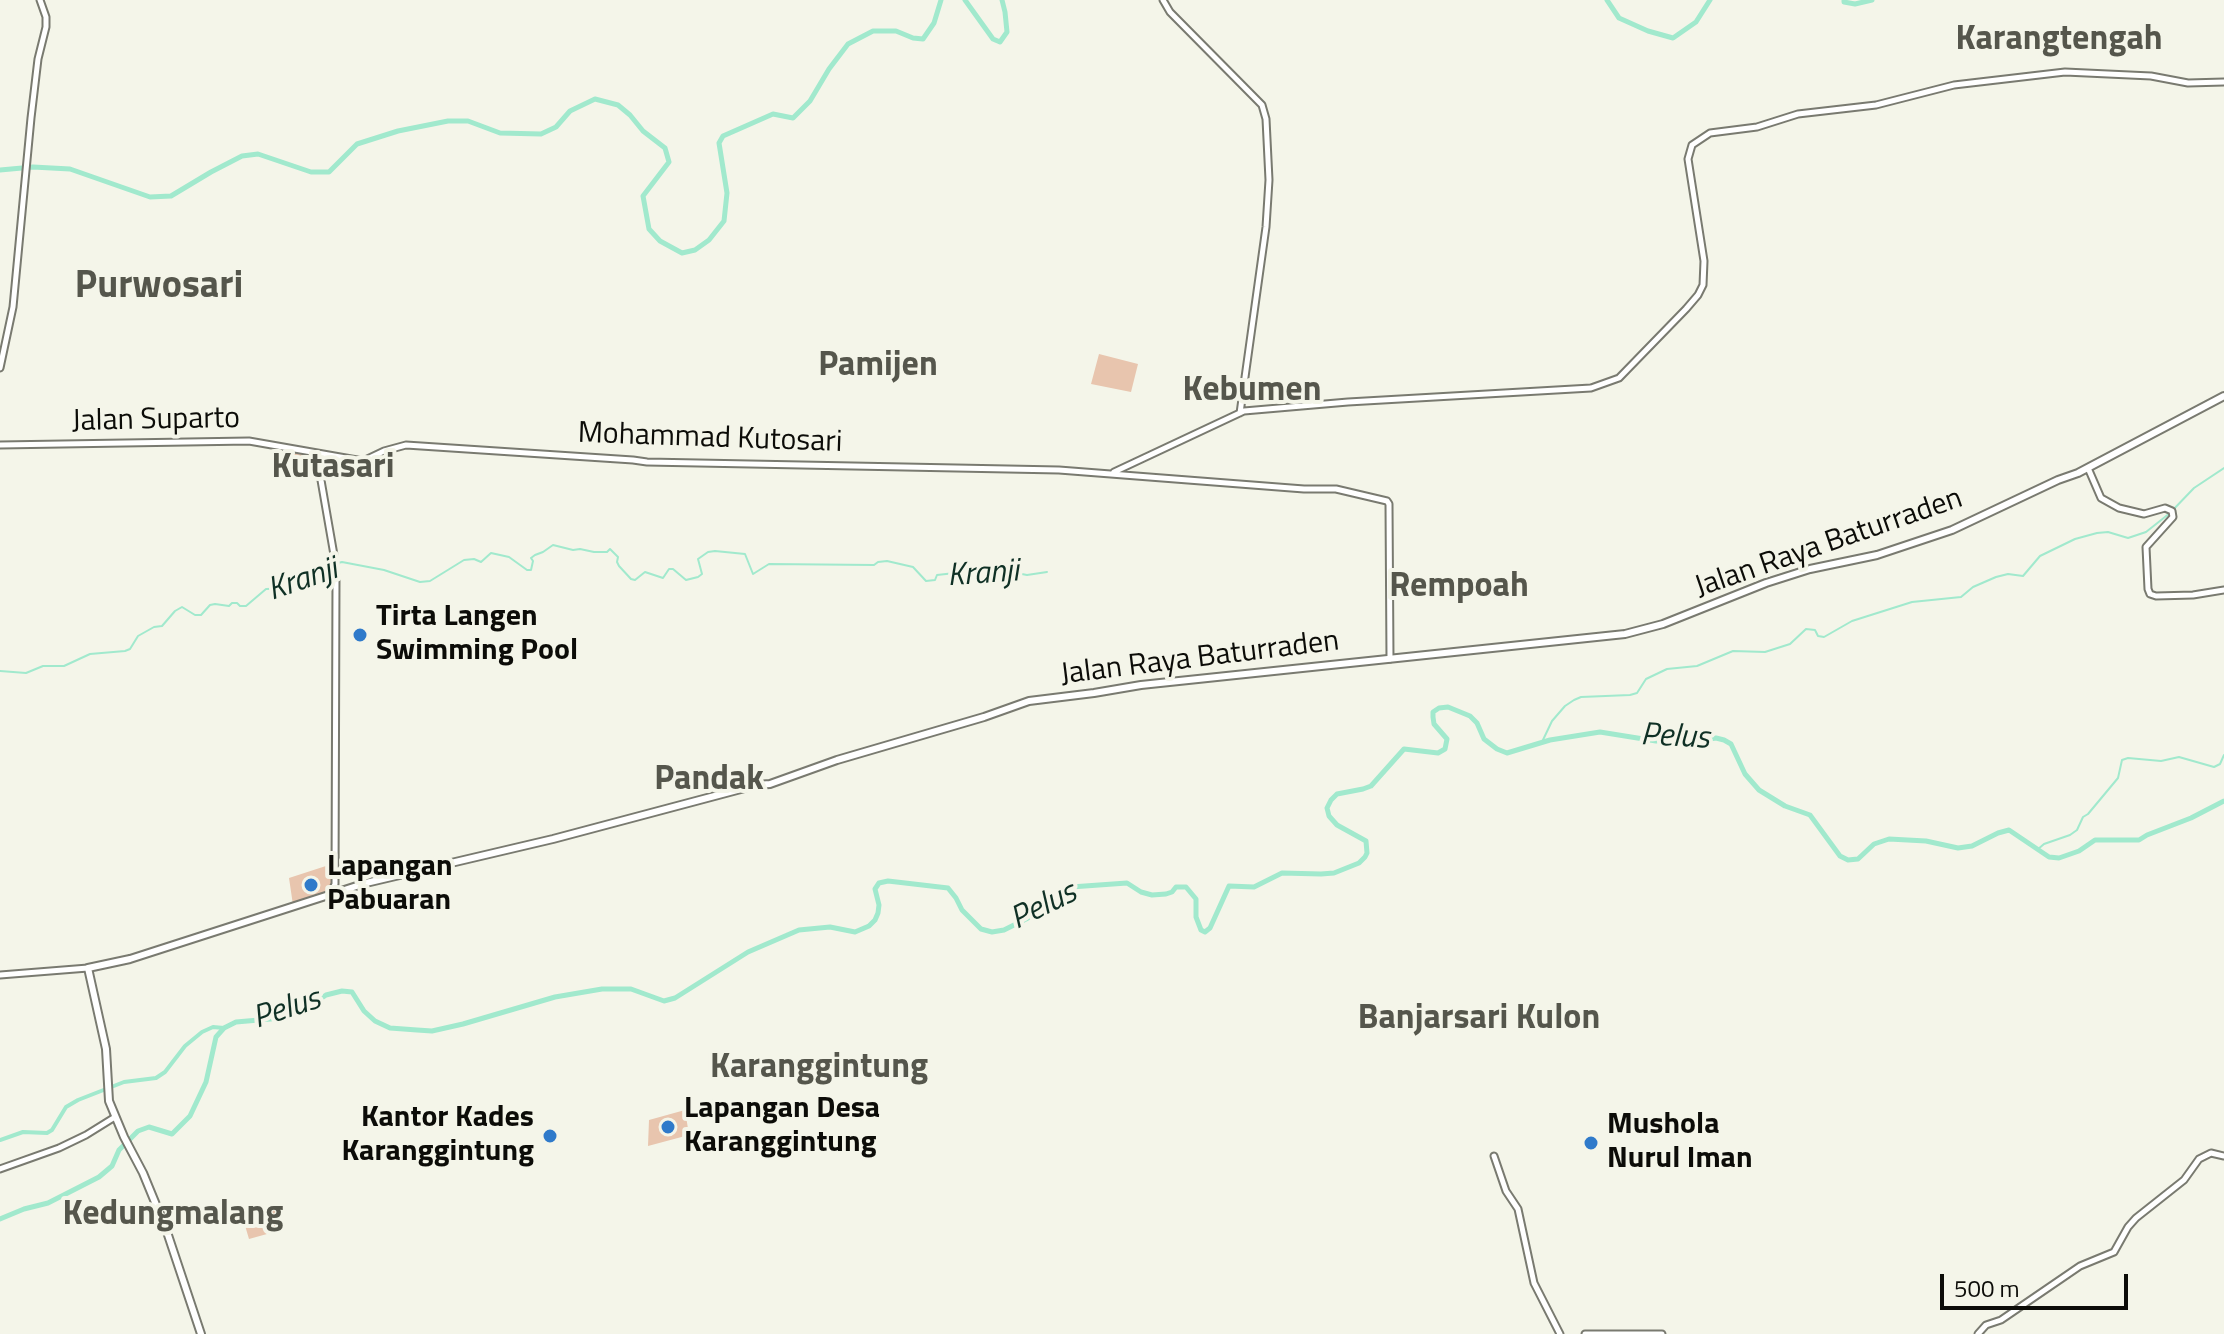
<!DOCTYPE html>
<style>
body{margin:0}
#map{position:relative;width:2224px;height:1334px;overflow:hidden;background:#f4f5e9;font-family:"Titillium Web",sans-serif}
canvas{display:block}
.scale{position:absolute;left:1940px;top:1274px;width:188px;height:36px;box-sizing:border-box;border:4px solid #0c0c08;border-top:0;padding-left:10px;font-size:24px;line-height:28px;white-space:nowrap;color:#0c0c08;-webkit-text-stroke:6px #f4f5e9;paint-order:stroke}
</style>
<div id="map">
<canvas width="2224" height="1334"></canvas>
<div class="scale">500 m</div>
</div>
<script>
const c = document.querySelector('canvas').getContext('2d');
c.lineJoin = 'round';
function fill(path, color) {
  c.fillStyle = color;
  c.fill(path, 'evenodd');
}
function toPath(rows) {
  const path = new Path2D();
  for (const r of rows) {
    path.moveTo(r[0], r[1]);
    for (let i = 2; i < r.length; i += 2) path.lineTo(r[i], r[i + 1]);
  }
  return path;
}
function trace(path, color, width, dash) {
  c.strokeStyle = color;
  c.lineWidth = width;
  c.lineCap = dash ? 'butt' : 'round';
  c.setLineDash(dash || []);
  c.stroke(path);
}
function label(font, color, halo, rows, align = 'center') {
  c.font = font + ' "Titillium Web",sans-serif';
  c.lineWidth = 8;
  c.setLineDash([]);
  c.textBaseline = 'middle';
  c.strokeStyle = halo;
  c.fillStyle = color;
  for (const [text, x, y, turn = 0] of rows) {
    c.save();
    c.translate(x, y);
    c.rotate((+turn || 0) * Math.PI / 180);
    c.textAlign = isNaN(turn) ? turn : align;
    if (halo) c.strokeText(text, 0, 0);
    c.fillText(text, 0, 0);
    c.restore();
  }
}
const green = toPath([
 [1099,354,1138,364,1131,392,1091,384],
 [273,447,310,455,311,479,270,474],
 [332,864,331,892,293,905,289,878],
 [685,1110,689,1135,648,1146,649,1120],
 [279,1204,285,1229,249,1239,241,1212]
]);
const stream = toPath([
 [0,671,26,673,43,666,64,666,90,654,125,651,130,649,138,636,154,627,162,626,175,611,182,607,195,615,201,615,210,605,215,604,229,606,232,603,237,603,240,606,246,606,266,589,291,588,294,583,302,584,312,582,334,564,342,562,384,570,420,582,430,581,464,560,474,559,481,562,491,553,509,557,527,570,531,570,533,561,531,558,535,555,543,552,553,545,573,550,580,549,594,552,607,552,610,549,618,557,617,562,619,566,631,579,635,580,645,572,663,578,669,569,673,569,686,580,698,577,702,574,698,559,708,552,715,551,745,554,753,574,769,564,874,565,878,562,887,561,913,567,926,581,935,580,937,575,955,573,960,583,966,582,978,571,1001,570,1027,575,1047,572],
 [1542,742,1552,721,1565,706,1574,700,1581,697,1630,695,1637,693,1646,679,1667,669,1697,666,1733,651,1765,652,1790,644,1806,629,1815,630,1818,636,1824,637,1852,621,1912,602,1961,597,1973,587,1996,577,2008,574,2023,576,2040,556,2075,539,2097,533,2108,532,2128,538,2146,532,2170,513,2194,488,2224,468],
 [2037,850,2044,844,2070,835,2077,830,2083,817,2088,814,2118,778,2122,760,2128,758,2161,761,2179,757,2214,767,2220,764,2224,755]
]);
const canal = toPath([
 [0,1140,23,1132,47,1133,52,1130,66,1107,78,1100,124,1082,156,1078,165,1072,185,1046,202,1032,213,1027,224,1028]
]);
const river = toPath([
 [965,0,993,39,1000,42,1007,32,1005,12,1002,0],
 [1607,0,1619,18,1648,31,1673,38,1696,22,1710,0],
 [1844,0,1844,2,1855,4,1872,0],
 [0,170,33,167,70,169,150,197,171,196,211,172,242,156,258,154,311,172,329,172,357,144,398,131,448,121,468,121,500,133,541,134,556,127,570,111,595,99,618,105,630,115,643,131,665,148,669,162,643,196,649,229,660,241,682,253,695,250,709,240,724,221,727,193,719,143,723,136,773,114,793,118,810,101,829,69,848,44,873,31,896,31,913,38,923,39,934,23,941,0],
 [0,1219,24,1209,48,1203,99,1177,112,1166,119,1150,138,1131,149,1127,172,1134,190,1116,206,1082,216,1037,224,1028,236,1022,282,1018,306,1009,326,995,342,991,352,992,364,1011,375,1021,390,1028,417,1030,432,1031,463,1024,555,997,602,989,631,989,664,1001,675,998,748,952,799,930,830,927,855,932,869,926,875,920,878,913,879,905,875,889,879,883,888,881,948,888,956,898,962,910,981,929,992,932,1004,930,1026,919,1041,910,1059,894,1071,887,1127,883,1141,892,1152,895,1166,894,1172,892,1176,887,1186,887,1196,899,1196,917,1201,930,1205,932,1210,928,1229,886,1254,887,1282,873,1321,874,1334,873,1359,863,1365,857,1367,853,1366,841,1337,825,1329,816,1327,808,1331,800,1337,794,1363,789,1371,786,1404,749,1438,753,1445,749,1447,739,1434,724,1433,717,1433,712,1439,708,1448,707,1470,716,1477,723,1484,739,1497,749,1507,753,1550,740,1600,732,1656,741,1691,742,1716,738,1724,740,1731,744,1745,774,1759,790,1785,806,1810,815,1840,856,1848,860,1858,859,1874,844,1889,839,1926,841,1958,848,1972,846,1998,833,2009,830,2049,857,2059,858,2079,851,2095,840,2139,840,2147,835,2191,818,2224,801]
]);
const secondary = toPath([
 [1163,0,1170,12,1262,105,1266,119,1269,180,1266,227,1240,413],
 [0,368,13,307,31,118,38,59,46,27,46,17,40,0],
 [0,445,249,441,363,461,384,451,406,445,633,460,647,462,1059,470,1304,489,1336,489,1387,501,1389,504,1390,659],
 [312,454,318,463,334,555,336,579,335,884,330,894],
 [2088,468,2101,498,2119,508,2144,514,2165,508,2172,511,2173,517,2146,547,2148,589,2150,594,2156,596,2193,595,2224,590],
 [1114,472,1244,411,1348,402,1591,388,1619,378,1686,309,1698,295,1703,285,1704,261,1688,159,1692,145,1710,133,1757,127,1798,114,1876,105,1954,85,2065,72,2151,76,2188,83,2224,82],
 [0,975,88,968],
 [1494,1156,1506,1191,1518,1209,1534,1283,1560,1334],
 [0,1169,59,1148,86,1135,115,1117],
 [1585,1334,1662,1334],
 [1978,1334,1986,1325,2001,1320,2080,1266,2114,1252,2128,1227,2136,1218,2184,1180,2199,1159,2211,1153,2224,1156]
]);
const primary = toPath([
 [201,1334,166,1229,143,1173,124,1137,109,1101,106,1049,88,968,130,959,366,883,553,839,756,785,770,784,837,760,984,717,1029,701,1094,693,1141,685,1625,634,1663,624,1766,583,1810,569,1877,555,1952,530,2058,480,2078,473,2224,396]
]);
const markers = [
 [360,635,8,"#2f7aca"],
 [311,885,8,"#2f7aca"],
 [668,1127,8,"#2f7aca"],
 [550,1136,8,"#2f7aca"],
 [1591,1143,8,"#2f7aca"]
];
const streetNames = [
 ["Jalan Suparto",156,421,-1],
 ["Mohammad Kutosari",710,439,2],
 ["Jalan Raya Baturraden",1829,544,-19],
 ["Jalan Raya Baturraden",1200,659,-7]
];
const poiNames = [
 ["Tirta Langen",376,618],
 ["Swimming Pool",376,652],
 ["Lapangan",327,868],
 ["Pabuaran",327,902],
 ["Lapangan Desa",684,1110],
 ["Karanggintung",684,1144],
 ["Kantor Kades",534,1119,"right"],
 ["Karanggintung",534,1153,"right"],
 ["Mushola",1607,1126],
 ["Nurul Iman",1607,1160]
];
const waterNames = [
 ["Kranji",983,575,-4],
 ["Kranji",303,581,-19],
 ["Pelus",1675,738,3],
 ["Pelus",1044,907,-26],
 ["Pelus",287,1010,-18]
];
const quarterNames = [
 ["Karangtengah",2059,41],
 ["Pamijen",878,367],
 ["Kebumen",1252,392],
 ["Kutasari",333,469],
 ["Rempoah",1459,588],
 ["Pandak",709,781],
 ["Banjarsari Kulon",1479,1020],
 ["Karanggintung",819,1069],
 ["Kedungmalang",173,1216]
];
const districtNames = [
 ["Purwosari",159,288]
];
fill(green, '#e8c5ae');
trace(stream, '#a1e9cd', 2);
trace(canal, '#a1e9cd', 4);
trace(river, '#a1e9cd', 5);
trace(secondary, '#797a70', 9);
trace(primary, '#797a70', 10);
trace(secondary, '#fff', 5);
trace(primary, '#fff', 6);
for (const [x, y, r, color] of markers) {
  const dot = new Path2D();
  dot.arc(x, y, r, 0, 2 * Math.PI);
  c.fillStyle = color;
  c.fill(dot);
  trace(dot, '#f4f5e9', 3);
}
label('30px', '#0c0c08', '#f4f5e9', streetNames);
label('bold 30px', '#0c0c08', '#f4f5e9', poiNames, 'left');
label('italic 32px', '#0f3025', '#f4f5e9', waterNames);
label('bold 34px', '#55564c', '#f4f5e9', quarterNames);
label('bold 38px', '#55564c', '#f4f5e9', districtNames);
</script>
